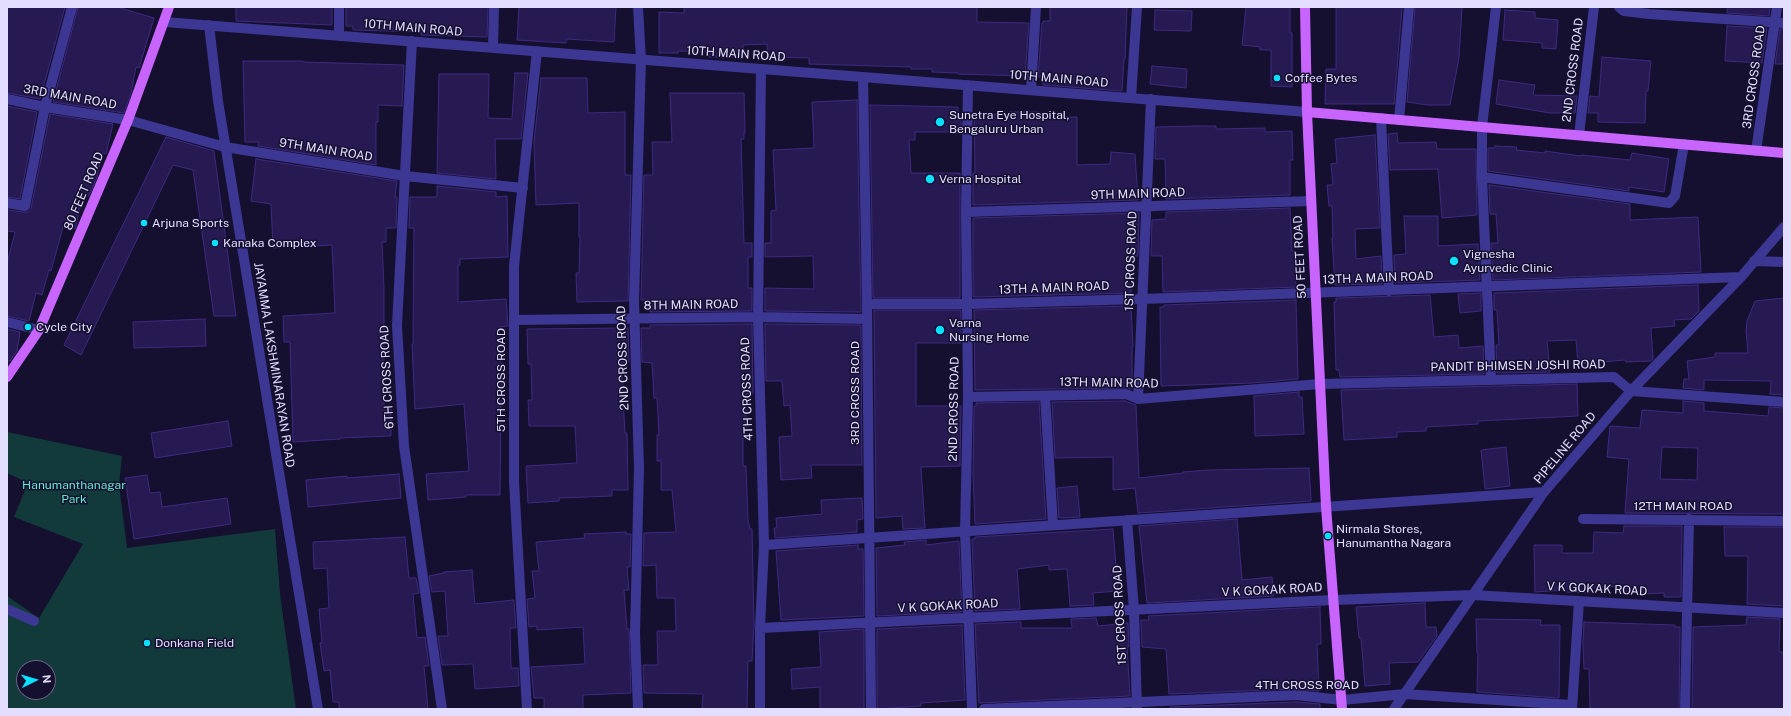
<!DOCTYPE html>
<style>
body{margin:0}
#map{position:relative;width:1791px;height:716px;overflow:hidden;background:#161030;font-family:"Public Sans",sans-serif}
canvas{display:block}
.frame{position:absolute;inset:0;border:8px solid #e3deff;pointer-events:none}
.north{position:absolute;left:16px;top:660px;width:40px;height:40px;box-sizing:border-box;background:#161030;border:1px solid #686283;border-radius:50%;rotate:85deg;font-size:11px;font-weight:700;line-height:16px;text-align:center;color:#e3deff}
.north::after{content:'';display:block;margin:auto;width:14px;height:18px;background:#0ae0ff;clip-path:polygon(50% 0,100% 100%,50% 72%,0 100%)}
</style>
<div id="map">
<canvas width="1791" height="716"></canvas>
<div class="frame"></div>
<div class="north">N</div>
</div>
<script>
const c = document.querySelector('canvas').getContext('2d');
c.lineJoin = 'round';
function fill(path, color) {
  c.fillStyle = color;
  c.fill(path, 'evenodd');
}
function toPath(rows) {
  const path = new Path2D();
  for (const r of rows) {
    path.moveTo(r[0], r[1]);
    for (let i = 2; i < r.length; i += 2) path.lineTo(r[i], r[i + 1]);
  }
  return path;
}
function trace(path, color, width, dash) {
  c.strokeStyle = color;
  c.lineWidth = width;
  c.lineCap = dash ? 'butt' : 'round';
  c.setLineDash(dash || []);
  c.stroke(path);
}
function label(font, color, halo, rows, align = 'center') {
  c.font = font + ' "Public Sans",sans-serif';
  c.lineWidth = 3;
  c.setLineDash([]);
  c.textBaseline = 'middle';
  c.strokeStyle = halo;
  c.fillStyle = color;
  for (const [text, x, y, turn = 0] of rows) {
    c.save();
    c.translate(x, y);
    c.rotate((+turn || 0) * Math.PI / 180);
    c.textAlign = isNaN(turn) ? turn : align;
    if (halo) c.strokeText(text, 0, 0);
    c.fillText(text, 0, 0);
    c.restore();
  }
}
const green = toPath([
 [7,432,122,456,119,485,127,548,275,529,280,594,296,709,7,709,7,596,39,618,83,544,14,517,28,483,7,473],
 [24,668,48,668,48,692,24,692]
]);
const building = toPath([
 [7,7,65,7,40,99,7,93,7,7],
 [78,7,117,7,154,18,139,68,136,67,131,93,124,113,53,102,78,7],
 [236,7,332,7,332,25,236,21,236,7],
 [346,7,488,7,487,37,421,35,421,32,353,30,353,26,346,26,346,7],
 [519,7,616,7,614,42,566,39,566,43,517,40,519,7],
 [684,7,977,7,977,22,1029,23,1025,76,958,74,958,73,932,72,932,69,911,69,911,67,809,64,809,58,768,57,767,44,743,45,743,57,709,57,709,52,678,51,678,53,659,53,659,12,684,13,684,7],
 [1050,7,1127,7,1125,59,1124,59,1122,91,1043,85,1043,77,1038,77,1042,23,1043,23,1043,21,1050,21,1050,7],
 [1246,7,1290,7,1290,33,1292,33,1292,87,1271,86,1271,50,1260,50,1260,47,1242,45,1246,7],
 [1336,7,1402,7,1394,104,1325,104,1326,69,1336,69,1336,7],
 [1415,7,1462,7,1459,58,1450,105,1427,105,1407,102,1415,7],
 [1728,7,1770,7,1769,16,1727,13,1728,7],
 [1155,10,1192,11,1191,31,1154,30,1155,10],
 [1505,10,1535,12,1535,18,1558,20,1556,49,1542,48,1542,43,1503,40,1505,10],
 [1727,26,1767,28,1762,63,1725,61,1727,26],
 [1780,29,1784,29,1784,64,1775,64,1780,29],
 [1602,57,1651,61,1648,91,1646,91,1645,123,1598,122,1598,113,1588,113,1590,96,1599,97,1602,57],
 [243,61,303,61,304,62,404,65,402,106,378,105,378,122,376,122,376,165,258,146,259,142,245,142,243,61],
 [1152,66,1187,69,1186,88,1150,84,1152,66],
 [515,73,528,73,521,139,495,139,496,179,437,173,439,74,489,74,488,118,512,119,515,73],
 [541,78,587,78,588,113,625,112,625,175,631,175,628,301,577,302,576,273,579,273,580,237,579,237,579,203,536,205,534,142,541,78],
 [1499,80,1535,85,1533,95,1577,96,1575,113,1550,113,1496,104,1499,80],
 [670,93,744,93,745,133,744,133,744,139,741,139,744,243,752,243,752,257,748,257,748,288,752,288,752,311,650,312,650,300,641,300,644,175,653,175,652,142,672,142,670,93],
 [857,100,861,312,765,311,765,288,814,289,813,256,765,257,765,243,771,243,771,211,776,210,773,150,814,148,812,102,857,100],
 [870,105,958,107,958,115,961,115,961,132,915,132,915,140,909,140,911,173,960,173,960,298,873,298,870,105],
 [7,106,37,112,20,199,7,197,7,106],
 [1010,112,1040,112,1040,117,1077,117,1077,165,1110,164,1111,152,1135,154,1138,200,973,205,973,173,975,173,974,115,1010,114,1010,112],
 [50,114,113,124,106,154,102,153,97,177,89,196,83,195,75,229,63,227,51,271,49,270,42,295,36,293,29,321,7,316,7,264,15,232,7,231,7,210,24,212,28,212,31,208,50,114],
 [1195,126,1216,126,1216,129,1265,128,1265,132,1292,131,1293,160,1290,160,1290,195,1166,199,1165,159,1155,159,1156,127,1195,126],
 [1397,133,1398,143,1436,142,1437,149,1476,149,1477,215,1442,218,1438,169,1390,170,1388,134,1397,133],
 [1375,135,1380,228,1355,229,1356,259,1381,256,1382,284,1335,285,1332,238,1333,238,1332,206,1329,206,1327,185,1333,185,1331,164,1337,163,1335,139,1375,135],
 [166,137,214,151,236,316,214,316,193,170,173,165,81,355,64,345,166,137],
 [1495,146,1517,147,1516,150,1545,153,1545,151,1581,156,1581,155,1630,160,1632,153,1669,159,1664,192,1629,187,1629,191,1488,171,1488,148,1494,148,1495,146],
 [256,159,397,181,395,197,397,197,396,228,386,228,386,242,382,242,384,288,384,409,391,409,391,436,340,438,340,439,293,442,290,342,284,342,283,316,335,313,332,245,273,248,271,204,251,201,256,159],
 [1489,185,1630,204,1630,220,1698,217,1701,272,1493,280,1491,243,1498,243,1496,214,1490,214,1489,185],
 [437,186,496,192,496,197,507,196,508,257,460,259,460,265,458,265,458,302,506,299,508,326,499,327,503,401,501,401,500,495,466,495,466,497,428,500,426,474,469,471,464,404,415,409,412,344,413,344,414,228,409,228,410,197,437,197,437,186],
 [1290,208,1292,251,1295,251,1296,287,1163,292,1162,256,1151,256,1152,220,1166,219,1166,212,1290,208],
 [1139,213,1138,256,1131,256,1131,293,973,297,973,218,1139,213],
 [1404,216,1438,216,1438,246,1478,244,1480,280,1395,283,1394,255,1406,254,1404,216],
 [1698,285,1699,311,1691,319,1674,320,1675,326,1651,328,1653,359,1651,361,1626,362,1625,360,1578,364,1576,340,1547,341,1550,372,1497,373,1496,345,1499,345,1497,310,1494,310,1494,293,1698,285],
 [1481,293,1481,311,1460,313,1458,294,1481,293],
 [1430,295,1434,337,1458,335,1459,348,1483,346,1484,374,1340,377,1339,370,1336,370,1334,302,1336,302,1336,298,1430,295],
 [1784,298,1784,395,1770,394,1771,381,1704,380,1704,390,1683,388,1684,379,1689,379,1687,361,1715,357,1715,353,1748,353,1746,331,1747,321,1755,301,1784,298],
 [1296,300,1298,379,1253,383,1161,386,1160,307,1164,307,1164,305,1296,300],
 [1131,306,1133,347,1132,347,1132,389,1126,388,975,390,974,310,1131,306],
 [874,310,961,310,961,343,916,343,916,406,961,406,960,466,921,467,925,528,903,529,902,516,876,518,874,310],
 [205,319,206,346,134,348,133,322,205,319],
 [752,324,753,394,746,394,746,425,743,425,743,466,746,466,748,520,750,529,752,529,754,625,752,661,748,661,747,709,702,709,703,694,644,693,643,665,658,665,657,631,676,631,675,598,657,598,656,565,643,566,644,533,676,532,672,490,661,490,661,461,657,461,657,435,659,435,657,398,654,398,652,363,642,362,641,328,650,328,650,325,752,324],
 [765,324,861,325,862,465,811,465,812,478,781,480,779,437,792,436,790,405,784,406,782,381,766,381,765,324],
 [628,328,629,362,621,363,625,433,627,433,628,490,612,490,612,496,559,498,559,501,528,503,526,466,577,463,575,426,529,426,528,400,532,400,531,364,528,364,527,329,628,328],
 [7,329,20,332,17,351,10,361,7,361,7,329],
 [1577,384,1578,416,1478,421,1478,424,1426,427,1426,431,1397,432,1397,437,1344,440,1341,390,1577,384],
 [1299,392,1299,397,1302,397,1304,434,1255,436,1254,396,1299,392],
 [1125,401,1136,405,1139,478,1183,473,1183,472,1209,470,1309,468,1311,501,1138,513,1135,488,1113,490,1113,457,1055,458,1052,402,1125,401],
 [1683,401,1704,403,1704,411,1768,416,1769,407,1784,408,1784,514,1625,513,1629,459,1607,457,1610,426,1640,428,1642,410,1683,413,1683,401],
 [1662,447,1698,448,1697,480,1660,479,1662,447],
 [1039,402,1046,519,975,524,973,475,974,406,976,406,976,403,1039,402],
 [228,421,232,446,155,458,151,433,228,421],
 [1506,447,1510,486,1485,489,1481,450,1506,447],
 [399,474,401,498,308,507,306,480,347,476,347,478,399,474],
 [147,475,150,493,160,492,162,507,227,498,231,524,134,539,125,478,147,475],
 [1077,486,1080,517,1059,518,1057,488,1077,486],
 [862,498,863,519,857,520,857,532,775,538,774,528,777,528,776,518,822,514,821,500,862,498],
 [1237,519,1242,580,1272,577,1274,596,1147,603,1139,526,1237,519],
 [1624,526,1682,526,1681,597,1664,597,1664,593,1642,594,1641,591,1619,592,1619,586,1590,588,1590,593,1566,592,1566,590,1535,592,1534,545,1562,545,1562,553,1593,553,1594,532,1623,533,1624,526],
 [1724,527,1784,527,1784,606,1747,604,1748,556,1725,556,1724,527],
 [1113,529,1118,591,1093,593,1094,605,1070,606,1067,569,1049,570,1049,565,1017,569,1020,609,975,611,972,539,975,539,975,537,1113,529],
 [626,532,626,534,631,534,630,567,627,567,629,590,624,590,627,629,629,629,631,693,583,695,583,709,544,709,544,698,534,698,531,667,585,664,583,627,537,630,537,626,529,627,527,599,535,598,532,571,539,571,536,542,585,538,584,534,626,532],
 [405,537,409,578,416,578,419,593,413,594,417,638,425,637,429,666,424,666,428,709,339,709,339,702,333,702,330,670,324,671,320,643,322,643,319,609,329,608,327,568,314,569,313,542,405,537],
 [926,540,926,545,959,541,962,612,877,616,876,548,905,545,904,542,926,540],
 [858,545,858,549,863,549,864,616,781,620,776,551,858,545],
 [472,570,475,604,514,600,516,628,510,628,511,668,518,668,519,686,475,689,473,664,442,665,438,636,448,636,445,591,432,592,429,576,444,573,444,572,472,570],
 [1425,603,1426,627,1436,627,1437,636,1418,662,1389,663,1390,684,1365,686,1361,638,1359,638,1356,607,1425,603],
 [1320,607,1321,644,1317,644,1319,691,1296,689,1169,694,1166,649,1142,647,1141,622,1141,620,1149,620,1148,616,1320,607],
 [1747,617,1780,619,1779,652,1784,652,1784,709,1692,709,1693,627,1746,625,1747,617],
 [1096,618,1098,626,1128,623,1129,647,1127,647,1130,696,979,703,975,624,1021,622,1021,628,1072,628,1071,619,1096,618],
 [1476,619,1541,620,1540,625,1560,625,1559,698,1477,692,1478,653,1477,653,1476,619],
 [1584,622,1675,625,1675,627,1680,627,1679,709,1590,709,1589,669,1584,669,1583,643,1584,622],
 [962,625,965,700,921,703,921,706,877,709,877,629,962,625],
 [864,629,864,709,820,709,820,687,792,689,791,669,821,667,819,632,864,629],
 [1296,702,1320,704,1320,709,1170,709,1170,707,1296,702]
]);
const minor = toPath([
 [638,7,641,60,634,301,639,468,635,634,638,709],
 [1619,7,1624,11,1649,14,1784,23],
 [164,22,1307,112],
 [209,25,218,101,318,709],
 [339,36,339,7],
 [412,41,397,325,404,446,442,709],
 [493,48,494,7],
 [863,77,867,304,871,709],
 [968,85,966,212,968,397,965,531,972,709],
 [1031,90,1036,7],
 [1131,98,1137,7],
 [7,99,45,107,128,120,225,147,405,176,523,188],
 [1381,118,1389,291],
 [1399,120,1409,7],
 [1579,135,1594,7],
 [1756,151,1777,7],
 [1482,177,1669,203,1675,196,1684,144],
 [7,203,25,206,45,107,72,7],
 [966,212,1311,201],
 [1754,261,1784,262],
 [867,304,967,304,1142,299,1741,277],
 [514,320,758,317,867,319],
 [7,322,39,330],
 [1491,380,1482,177,1482,127,1496,7],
 [1045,396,1053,525],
 [968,397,1126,394,1138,399,1320,384,1614,377,1631,391,1784,402],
 [1138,399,1151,99],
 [1583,519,1784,521],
 [1127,520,1134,610,1137,709],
 [764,545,1544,492],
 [7,609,34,621],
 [760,628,1333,600,1473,595,1784,613],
 [527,709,514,482,514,266,537,51],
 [760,709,760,628,764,545,758,317,761,69],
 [984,709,1296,695,1342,700,1405,694,1572,705],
 [1394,709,1544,492,1631,391,1741,277,1784,227],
 [1572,709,1579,601],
 [1685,709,1689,519]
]);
const major = toPath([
 [1305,7,1307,112,1326,507,1342,709],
 [1307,112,1784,153],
 [7,377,39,330,128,120,169,7]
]);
const markers = [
 [1277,78,4,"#0ae0ff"],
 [940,122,5,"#0ae0ff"],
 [930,179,5,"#0ae0ff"],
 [144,223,4,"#0ae0ff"],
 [215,243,4,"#0ae0ff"],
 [1454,261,5,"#0ae0ff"],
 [28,327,4,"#0ae0ff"],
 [940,330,5,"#0ae0ff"],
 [1328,536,4,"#0ae0ff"],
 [147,643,4,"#0ae0ff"]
];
const streetNames = [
 ["10TH MAIN ROAD",413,28,5],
 ["10TH MAIN ROAD",736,54,4],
 ["2ND CROSS ROAD",1573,70,-83],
 ["3RD CROSS ROAD",1754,77,-82],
 ["10TH MAIN ROAD",1059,79,5],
 ["3RD MAIN ROAD",70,97,10],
 ["9TH MAIN ROAD",326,150,9],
 ["80 FEET ROAD",84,191,-67],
 ["9TH MAIN ROAD",1138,194,-2],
 ["50 FEET ROAD",1300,257,-93],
 ["1ST CROSS ROAD",1131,261,-88],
 ["13TH A MAIN ROAD",1378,278,-2],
 ["13TH A MAIN ROAD",1054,288,-2],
 ["8TH MAIN ROAD",691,305,-1],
 ["2ND CROSS ROAD",623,358,-92],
 ["JAYAMMA LAKSHMINARAYAN ROAD",274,365,81],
 ["PANDIT BHIMSEN JOSHI ROAD",1518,366,-1],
 ["6TH CROSS ROAD",387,377,-93],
 ["5TH CROSS ROAD",501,380,-90],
 ["13TH MAIN ROAD",1109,383,1],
 ["4TH CROSS ROAD",747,389,-92],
 ["3RD CROSS ROAD",855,393,-90],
 ["2ND CROSS ROAD",954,409,-89],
 ["PIPELINE ROAD",1565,448,-50],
 ["12TH MAIN ROAD",1683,506],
 ["V K GOKAK ROAD",1597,589,3],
 ["V K GOKAK ROAD",1272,590,-3],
 ["V K GOKAK ROAD",948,606,-3],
 ["1ST CROSS ROAD",1120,615,-93],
 ["4TH CROSS ROAD",1307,685]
];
const poiNames = [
 ["Coffee Bytes",1285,78],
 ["Sunetra Eye Hospital,",949,115],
 ["Bengaluru Urban",949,129],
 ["Verna Hospital",939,179],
 ["Arjuna Sports",152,223],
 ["Kanaka Complex",223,243],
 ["Vignesha",1463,254],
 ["Ayurvedic Clinic",1463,268],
 ["Varna",949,323],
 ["Nursing Home",949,337],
 ["Cycle City",36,327],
 ["Nirmala Stores,",1336,529],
 ["Hanumantha Nagara",1336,543],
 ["Donkana Field",155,643]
];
const parkNames = [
 ["Hanumanthanagar",74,485],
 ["Park",74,499]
];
fill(green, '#123a3a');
fill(building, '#271a52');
trace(building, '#3d2a80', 1);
trace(minor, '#3c3793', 10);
trace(major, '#c965ff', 10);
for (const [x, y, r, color] of markers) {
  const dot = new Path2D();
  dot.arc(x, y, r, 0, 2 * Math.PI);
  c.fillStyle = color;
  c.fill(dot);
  trace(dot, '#161030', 1.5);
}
label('12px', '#e3deff', '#161030', streetNames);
label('12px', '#e3deff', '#161030', poiNames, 'left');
label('12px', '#5deccc', '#161030', parkNames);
</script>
